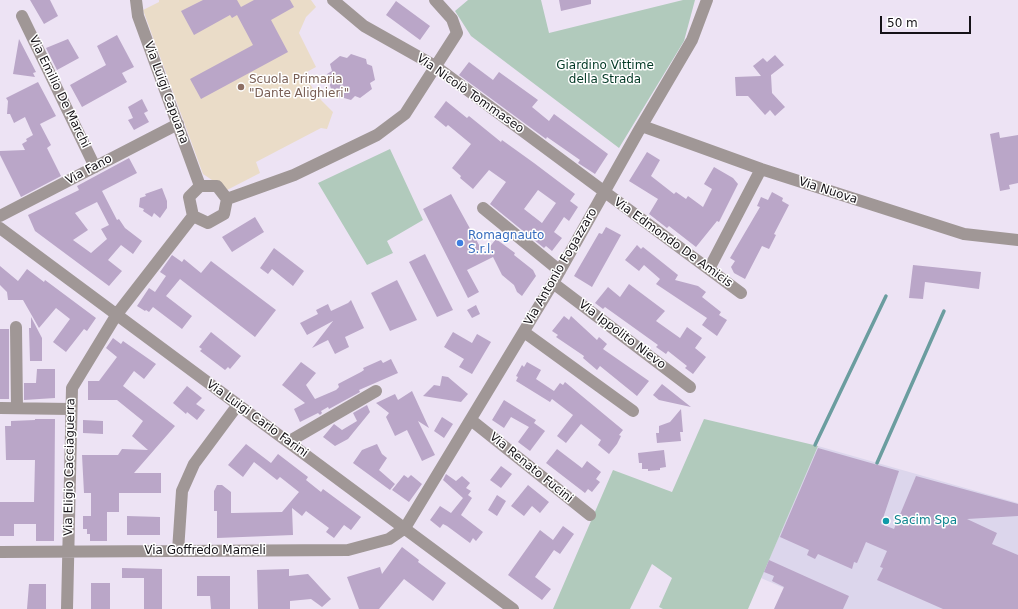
<!DOCTYPE html>
<meta charset="utf-8">
<style>
body{margin:0}
#map{position:relative;width:1018px;height:609px;overflow:hidden;background:#ede3f4;font-family:"DejaVu Sans",sans-serif}
canvas{display:block}
.scale{position:absolute;left:880px;top:16px;width:91px;height:18px;box-sizing:border-box;border:2px solid #151217;border-top:0;padding-left:5px;font-size:12px;line-height:14px;white-space:nowrap;color:#151217;-webkit-text-stroke:3px #fff;paint-order:stroke}
</style>
<div id="map">
<canvas width="1018" height="609"></canvas>
<div class="scale">50 m</div>
</div>
<script>
const c = document.querySelector('canvas').getContext('2d');
c.lineJoin = 'round';
function fill(path, color) {
  c.fillStyle = color;
  c.fill(path, 'evenodd');
}
function toPath(rows) {
  const path = new Path2D();
  for (const r of rows) {
    path.moveTo(r[0], r[1]);
    for (let i = 2; i < r.length; i += 2) path.lineTo(r[i], r[i + 1]);
  }
  return path;
}
function trace(path, color, width, dash) {
  c.strokeStyle = color;
  c.lineWidth = width;
  c.lineCap = dash ? 'butt' : 'round';
  c.setLineDash(dash || []);
  c.stroke(path);
}
function label(font, color, halo, rows, align = 'center') {
  c.font = font + ' "DejaVu Sans",sans-serif';
  c.lineWidth = 3;
  c.setLineDash([]);
  c.textBaseline = 'middle';
  c.strokeStyle = halo;
  c.fillStyle = color;
  for (const [text, x, y, turn = 0] of rows) {
    c.save();
    c.translate(x, y);
    c.rotate((+turn || 0) * Math.PI / 180);
    c.textAlign = isNaN(turn) ? turn : align;
    if (halo) c.strokeText(text, 0, 0);
    c.fillText(text, 0, 0);
    c.restore();
  }
}
const industrial = toPath([
 [818,446,1018,503,1018,609,832,609,761,578]
]);
const education = toPath([
 [159,0,311,0,316,7,306,17,299,33,316,67,303,74,321,100,333,112,327,129,321,128,256,162,260,173,227,190,203,174,143,10,159,2]
]);
const green = toPath([
 [468,0,541,0,549,33,683,0,695,0,684,41,619,148,471,36,455,11],
 [390,149,423,220,387,241,393,253,367,265,318,183],
 [704,419,818,446,748,609,663,609,659,607,672,578,652,564,630,609,553,609,613,470,672,492]
]);
const stream = toPath([
 [815,445,886,296],
 [877,463,944,311]
]);
const building = toPath([
 [30,0,50,0,58,16,44,24],
 [203,0,237,0,241,7,254,0,290,0,294,7,271,20,288,52,201,99,190,79,253,45,237,15,232,18,230,15,194,35,181,11],
 [559,0,591,0,591,4,561,11],
 [396,1,430,26,420,40,386,15],
 [117,35,134,67,122,73,127,82,82,107,70,85,106,65,97,46],
 [19,39,36,72,33,73,35,77,13,74],
 [68,39,79,58,57,70,46,48],
 [351,54,366,59,367,64,372,66,375,80,370,83,372,89,360,98,355,96,351,100,337,96,335,91,331,89,327,74,332,71,330,64,340,56,347,58],
 [775,55,784,65,771,75,772,93,785,107,775,116,770,110,765,115,748,96,736,96,735,77,761,76,753,66,763,58,767,62],
 [469,62,493,80,499,72,538,100,532,107,549,121,554,114,608,154,595,174,578,163,580,160,547,137,546,139,459,75],
 [38,82,56,116,40,124,51,145,47,148,61,176,21,197,0,155,0,151,25,150,22,144,27,141,26,139,33,135,25,117,14,123,10,114,7,114,8,101,6,98],
 [142,99,148,111,144,113,149,122,134,130,128,120,133,118,128,107],
 [446,101,467,118,469,116,501,142,502,140,534,163,575,194,570,201,578,207,569,221,564,217,554,232,562,238,552,251,546,246,544,248,490,204,506,182,489,170,473,189,460,178,461,176,452,168,471,144,448,125,446,127,434,117],
 [538,190,556,203,542,223,524,209],
 [999,132,1000,138,1018,135,1018,183,1009,185,1010,189,1000,191,990,134],
 [647,152,660,160,651,176,674,194,676,192,686,199,688,196,703,207,712,189,704,184,714,167,733,178,738,184,719,222,717,221,696,247,669,226,667,228,649,214,658,199,629,181],
 [129,158,137,173,102,191,117,220,119,219,125,228,142,241,133,254,121,245,108,260,122,271,109,286,35,231,28,215,79,190,77,186],
 [97,202,109,225,101,229,107,239,91,253,73,240,88,230,75,213],
 [162,188,167,201,167,208,160,218,154,213,152,217,143,211,144,209,139,207,140,198,146,196,145,194],
 [772,192,783,198,782,201,789,205,774,234,776,235,769,249,762,246,745,279,734,273,731,267,735,261,730,258,760,207,757,206,761,197,768,200],
 [451,194,484,254,496,239,515,253,514,255,533,270,536,276,522,296,517,292,514,285,502,275,493,257,467,270,479,292,468,298,423,209],
 [255,217,264,232,232,252,222,237],
 [606,227,621,235,592,287,574,276,599,233,602,234],
 [637,245,641,249,643,247,678,275,675,280,698,286,706,292,702,297,721,312,719,315,727,320,717,336,702,325,707,318,656,284,660,279,644,265,639,271,625,260],
 [274,248,304,271,293,286,272,269,268,274,260,268],
 [425,254,453,310,437,317,409,262],
 [172,255,182,262,184,259,201,273,211,261,276,310,255,337,180,279,166,296,192,316,182,329,153,307,149,312,146,310,145,311,137,306,149,288,155,292,166,276,160,272],
 [913,265,981,272,979,289,925,282,923,299,909,298],
 [0,266,18,281,27,269,44,282,45,280,96,318,87,331,84,329,66,352,53,342,70,319,56,308,39,328,23,300,8,300,7,292,0,285],
 [397,280,417,320,390,331,371,293],
 [629,284,665,311,656,321,680,338,687,327,702,338,695,348,706,357,693,374,685,368,687,366,668,351,666,354,656,347,658,345,605,307,603,309,595,303,608,287,620,297],
 [351,300,364,328,345,337,349,347,335,354,328,340,312,348,333,321,307,335,300,323,318,314,316,310,328,304,331,311,348,303],
 [476,305,480,314,472,318,467,310],
 [564,316,569,320,571,316,597,340,599,337,607,344,603,349,649,381,637,396,600,366,597,370,583,358,584,356,556,337,558,335,552,331],
 [31,317,42,338,42,361,30,361,29,328,31,328],
 [0,329,9,329,9,399,0,399],
 [211,332,241,356,230,369,228,367,225,370,200,351,202,349,199,347],
 [453,332,472,343,477,334,491,342,472,374,459,367,464,359,444,347],
 [113,338,121,344,123,341,156,364,144,379,134,371,123,386,175,426,134,473,161,473,161,493,119,493,119,512,107,512,107,541,90,541,90,534,87,534,87,529,83,529,83,516,91,516,91,493,84,493,82,455,118,455,122,449,148,450,132,436,143,421,117,400,88,400,88,381,99,381,117,357,106,348],
 [391,359,398,373,359,390,360,392,329,409,328,407,321,411,322,413,320,415,318,413,300,422,294,409,305,403,282,385,301,362,316,373,306,385,315,399,336,390,339,387,338,384,361,372,364,370,363,368,381,360,383,363],
 [527,362,541,370,536,379,554,391,560,383,563,385,565,382,623,430,619,435,621,436,617,444,609,454,598,445,601,440,581,424,566,443,557,436,573,415,552,399,550,402,516,381,518,377,516,376,522,365,524,367],
 [37,369,55,369,55,398,24,400,24,383,36,383],
 [442,376,448,377,468,394,461,402,423,396,434,385,440,386],
 [662,384,691,407,659,400,653,395],
 [187,386,202,398,196,404,205,410,197,420,187,412,186,414,173,403],
 [412,391,429,428,418,421,435,455,422,461,407,430,395,436,386,417,389,413,376,403,395,394,398,400],
 [504,400,536,420,534,423,545,431,530,451,518,442,529,427,511,417,504,428,492,420],
 [367,405,370,412,348,439,335,446,323,437,334,424,342,430,357,421,353,413],
 [681,409,683,432,680,432,681,441,657,443,656,433,659,433,659,426,670,422],
 [442,417,453,424,444,438,434,431],
 [35,419,55,419,54,541,36,541,36,524,14,524,14,536,0,536,0,502,34,502,35,460,6,460,5,426,11,426,11,421,35,420],
 [83,420,103,421,103,434,83,433],
 [246,444,271,463,278,454,308,477,306,480,321,492,323,489,361,517,351,530,344,525,334,538,326,532,329,528,306,511,302,516,292,508,293,535,217,538,217,511,214,511,214,491,217,485,222,485,231,492,231,513,233,513,282,512,299,492,280,477,277,480,254,462,243,477,228,465],
 [377,444,382,454,387,458,379,470,395,484,390,490,353,463,362,450],
 [818,448,899,471,881,524,894,529,916,476,1018,504,1018,516,967,519,997,533,992,544,1018,555,1018,609,943,609,877,580,883,568,880,567,887,551,866,542,857,563,854,562,852,569,818,554,815,559,807,555,809,550,780,537],
 [557,449,582,468,587,461,601,472,596,479,600,482,592,492,588,489,585,493,546,463],
 [664,450,666,467,660,468,660,470,648,471,648,469,642,469,642,463,639,463,638,453],
 [501,466,512,474,501,488,490,480],
 [446,474,456,481,462,476,470,483,466,488,471,491,468,495,472,498,461,515,483,532,476,541,473,538,470,543,447,526,443,524,440,528,430,520,440,506,451,513,463,498,443,480],
 [404,475,408,478,411,475,422,484,409,502,392,490],
 [528,485,549,502,540,513,532,506,524,516,511,506],
 [497,495,506,501,497,516,488,510],
 [127,516,160,517,160,535,127,535],
 [563,526,574,534,560,554,554,550,535,577,551,589,542,600,508,575,540,530,553,540],
 [402,547,419,560,418,562,446,583,433,601,404,579,379,609,359,609,347,577,380,567,382,574],
 [769,560,849,596,843,609,774,609,784,587,772,581,774,576,764,572],
 [122,568,162,569,162,609,144,609,144,578,122,578],
 [289,569,289,576,308,574,331,599,322,607,311,599,290,601,290,609,258,609,257,570],
 [197,576,230,576,230,609,211,609,210,596,197,596],
 [91,583,110,583,110,609,91,609],
 [29,584,46,584,46,609,27,609]
]);
const minor = toPath([
 [136,0,138,16,200,186],
 [333,0,364,26,435,66,741,293],
 [22,16,95,167],
 [642,126,761,169,964,234,1018,240],
 [200,186,217,186,227,199,224,214,208,223,193,216,189,197,200,186],
 [227,199,294,175,377,135,405,114,457,33,452,19,435,0],
 [483,208,560,271],
 [0,216,178,124],
 [0,228,513,609],
 [709,269,761,169],
 [553,283,690,387],
 [16,327,17,408],
 [524,332,633,411],
 [0,408,71,409],
 [471,420,590,515],
 [288,442,376,391],
 [178,551,182,491,194,464,237,406],
 [0,552,348,550,389,539,405,528,553,283,638,132,692,40,707,0],
 [67,609,72,388,117,314,193,216]
]);
const markers = [
 [241,87,4,"#8d6e63"],
 [460,243,4,"#3f7fe0"],
 [886,521,4,"#0f9aa8"]
];
const parkNames = [
 ["Giardino Vittime",605,66],
 ["della Strada",605,80]
];
const educationNames = [
 ["Scuola Primaria",249,80],
 ["\"Dante Alighieri\"",249,94]
];
const streetNames = [
 ["Via Emilio De Marchi",59,92,64],
 ["Via Luigi Capuana",166,93,70],
 ["Via Nicolò Tommaseo",470,94,35],
 ["Via Fano",89,170,-28],
 ["Via Nuova",828,191,18],
 ["Via Edmondo De Amicis",673,243,36],
 ["Via Antonio Fogazzaro",561,267,-60],
 ["Via Ippolito Nievo",622,335,37],
 ["Via Luigi Carlo Farini",257,419,36],
 ["Via Eligio Cacciaguerra",70,467,-89],
 ["Via Renato Fucini",531,468,39],
 ["Via Goffredo Mameli",205,551]
];
const shopNames = [
 ["Romagnauto",468,236],
 ["S.r.l.",468,250]
];
const cultureNames = [
 ["Sacim Spa",894,521]
];
fill(industrial, '#dcd6ec');
fill(education, '#eadcc8');
fill(green, '#b1cabc');
trace(stream, '#6b9d9f', 3.5);
fill(building, '#baa6c8');
trace(minor, '#a09796', 12);
for (const [x, y, r, color] of markers) {
  const dot = new Path2D();
  dot.arc(x, y, r, 0, 2 * Math.PI);
  c.fillStyle = color;
  c.fill(dot);
  trace(dot, '#fff', 1.5);
}
label('12px', '#003824', '#fff', parkNames);
label('12px', '#785e54', '#fff', educationNames, 'left');
label('12px', '#151217', '#fff', streetNames);
label('12px', '#366cbe', '#fff', shopNames, 'left');
label('12px', '#0d838f', '#fff', cultureNames, 'left');
</script>
